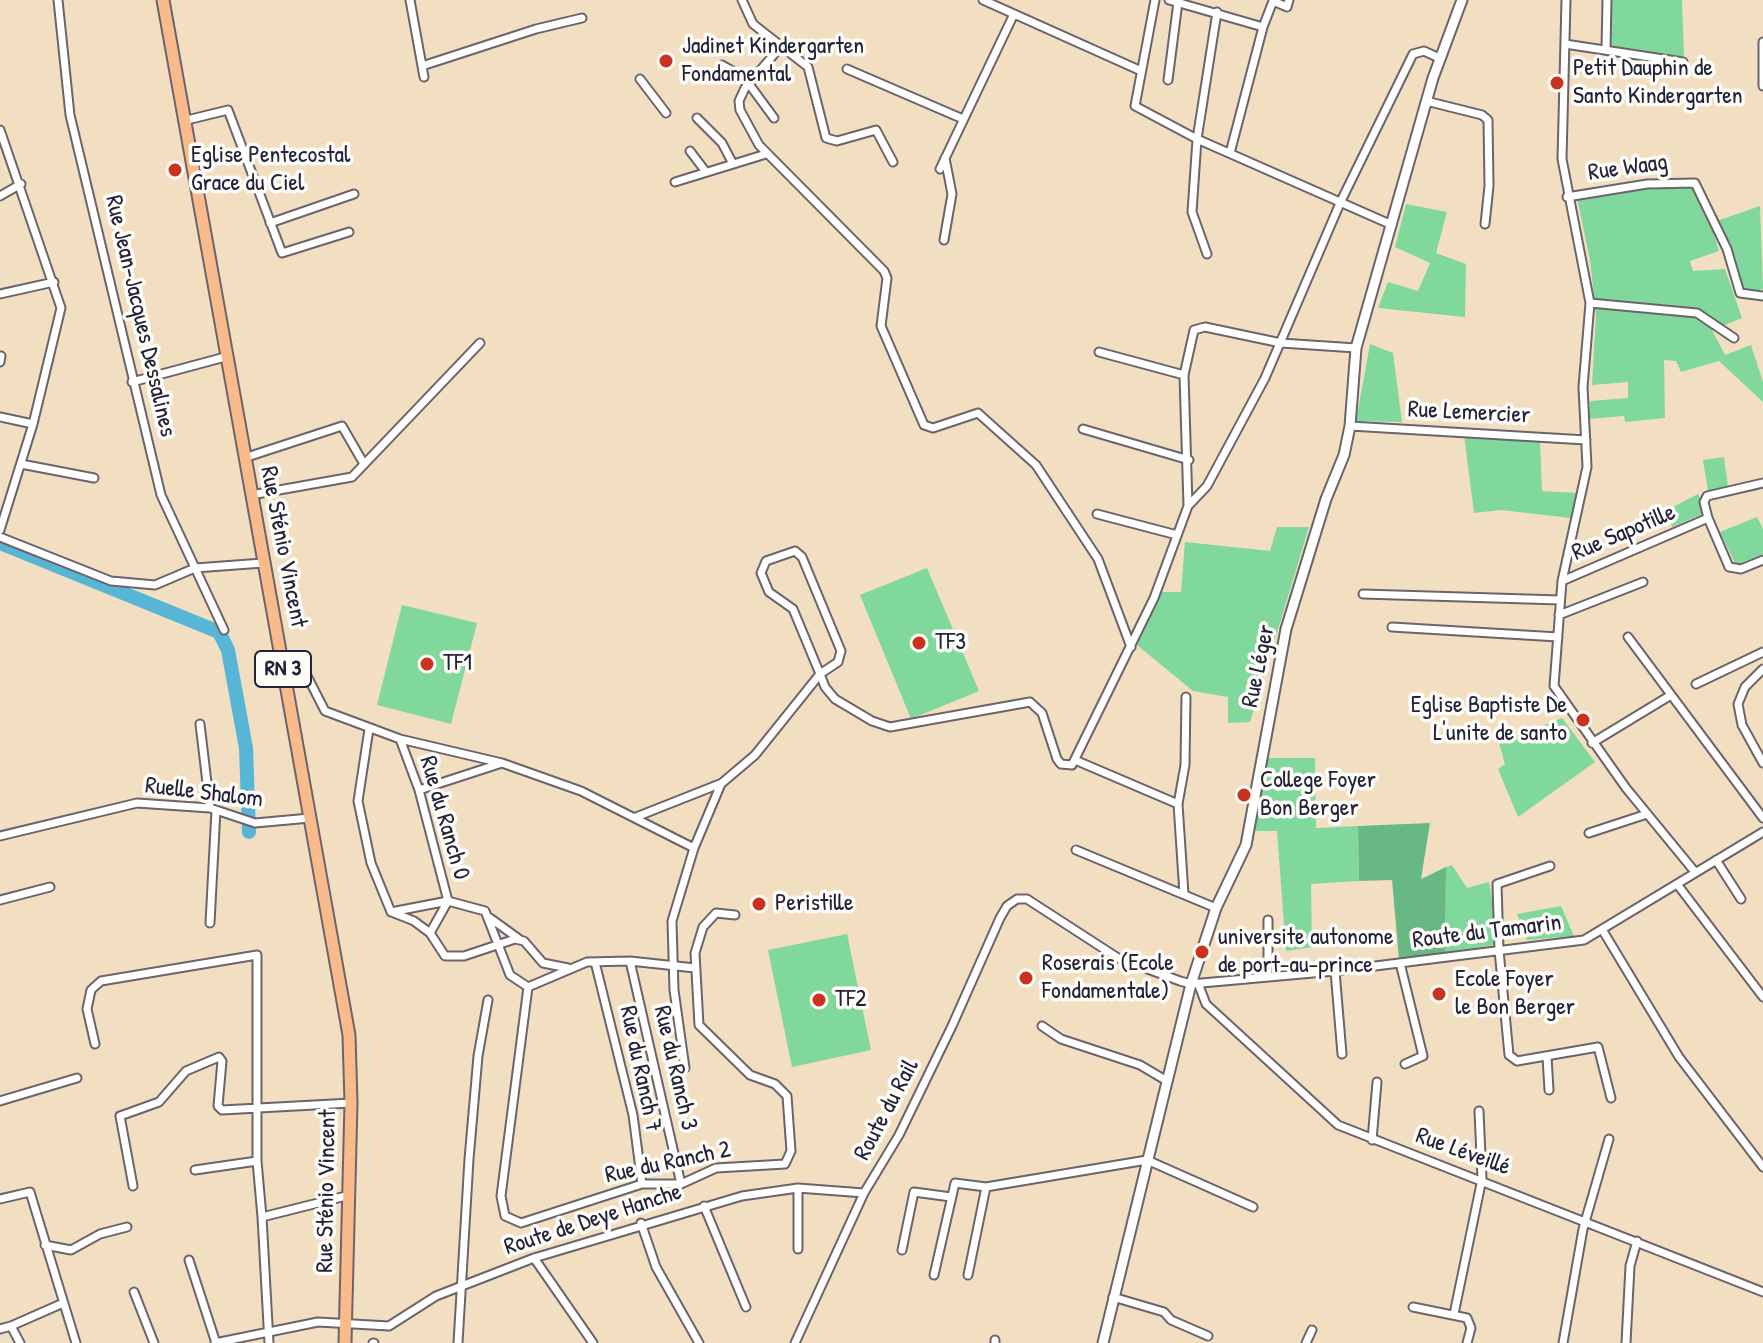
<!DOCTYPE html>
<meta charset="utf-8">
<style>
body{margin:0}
canvas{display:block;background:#f2dec1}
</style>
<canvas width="1763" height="1343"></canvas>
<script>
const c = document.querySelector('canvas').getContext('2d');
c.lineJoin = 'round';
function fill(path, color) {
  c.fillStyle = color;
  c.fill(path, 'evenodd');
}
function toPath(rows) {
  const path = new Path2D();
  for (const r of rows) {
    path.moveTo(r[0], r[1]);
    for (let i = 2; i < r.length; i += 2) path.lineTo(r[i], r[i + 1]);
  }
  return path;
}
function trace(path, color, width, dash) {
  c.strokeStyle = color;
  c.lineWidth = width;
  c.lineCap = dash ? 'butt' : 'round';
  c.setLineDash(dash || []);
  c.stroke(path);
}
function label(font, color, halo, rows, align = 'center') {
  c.font = font + ' "Patrick Hand",sans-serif';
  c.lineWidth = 7;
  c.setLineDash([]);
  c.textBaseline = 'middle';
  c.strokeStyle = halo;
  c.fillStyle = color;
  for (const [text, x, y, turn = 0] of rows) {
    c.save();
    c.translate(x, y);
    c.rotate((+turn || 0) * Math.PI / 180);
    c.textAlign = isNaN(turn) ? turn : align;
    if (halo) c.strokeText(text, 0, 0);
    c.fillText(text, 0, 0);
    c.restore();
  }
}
const green = toPath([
 [1612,0,1682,0,1684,58,1610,46],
 [1660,184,1692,184,1708,215,1719,251,1690,261,1693,271,1725,269,1742,318,1712,330,1725,355,1751,345,1763,382,1763,402,1719,361,1681,372,1676,361,1664,360,1665,418,1625,422,1624,416,1589,419,1590,401,1628,398,1628,382,1592,385,1596,315,1590,260,1577,198],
 [1406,204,1447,212,1436,253,1466,264,1465,317,1378,308,1388,282,1418,291,1430,263,1395,247],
 [1760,206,1763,289,1743,295,1717,221],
 [1370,344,1393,353,1402,422,1356,421],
 [1464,435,1540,441,1542,491,1577,493,1571,518,1501,510,1474,513],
 [1724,457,1728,487,1708,491,1703,460],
 [1698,494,1707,512,1672,527,1667,510],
 [1757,517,1763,529,1763,554,1736,565,1720,532],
 [1277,527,1309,527,1250,722,1228,723,1228,697,1193,691,1137,645,1153,592,1181,592,1185,542,1270,551],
 [927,568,979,691,911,719,860,595],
 [402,605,477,623,451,724,377,705],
 [1562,718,1595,762,1518,817,1498,769,1505,764,1499,743],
 [1266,758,1315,758,1316,828,1358,826,1359,881,1311,884,1312,947,1286,951,1277,831,1250,831],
 [1452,865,1467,888,1489,882,1500,944,1445,953,1446,867],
 [1561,906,1574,936,1527,940,1517,914],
 [847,934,871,1050,792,1067,768,950]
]);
const forest = toPath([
 [1430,823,1421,879,1446,867,1445,953,1399,959,1392,880,1359,881,1358,826]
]);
const river = toPath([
 [0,543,219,632,228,650,246,748,249,832]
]);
const minor = toPath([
 [58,0,70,115,161,495,224,630],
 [410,0,424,77],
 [742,0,753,24,808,67,826,138,837,141,876,130,893,162],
 [983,0,1139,70],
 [1155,0,1135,106,1197,139,1392,225],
 [1169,0,1263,27,1273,1,1287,7,1289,0],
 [1566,0,1562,159,1590,303,1583,387,1587,467,1562,581,1554,686,1626,788,1695,872],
 [1763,42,1763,86],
 [1565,44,1683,62],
 [782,45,745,88,739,101,740,110,759,145,884,271,887,278,881,326,924,425,933,428,978,413,1036,465,1098,559,1131,647],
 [1606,49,1607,0],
 [722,65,751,81],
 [422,66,536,29,582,18],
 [847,69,963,119],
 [640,79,666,113],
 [1168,80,1178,2],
 [749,84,774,118],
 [1426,101,1482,115,1488,120,1489,186,1485,224],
 [697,118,722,143,733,164],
 [183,121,228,110,282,253,349,232],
 [0,130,61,308,33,424,0,530],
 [690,151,706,172],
 [1230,153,1263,27],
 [940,169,1013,16],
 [675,182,766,154],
 [0,196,21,184],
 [1567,197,1647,184,1695,183,1727,249,1740,293,1763,296],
 [270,223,354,194],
 [944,240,952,194,945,158],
 [1207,254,1192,212,1197,139,1217,12],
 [0,294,54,282],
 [1590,303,1697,313,1734,338],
 [1099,352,1184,375],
 [0,362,1,356],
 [132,382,225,357],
 [0,417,33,424],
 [1350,426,1586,440],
 [1083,429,1189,460],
 [244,458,342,426,364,464],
 [21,464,94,478],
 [251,495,352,477,480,343],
 [1188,506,1184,375,1194,330,1205,327,1281,343,1356,348],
 [1097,514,1177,535],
 [1708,518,1704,502,1707,496,1763,483],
 [0,537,111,581,155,585,195,568,263,563],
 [1562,581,1708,518,1729,567,1741,569,1763,560],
 [1363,594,1560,600],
 [1559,615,1643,582],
 [1392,627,1558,637],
 [1628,637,1763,818],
 [281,654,303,668,325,711,400,739,502,763,581,791,694,848],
 [1763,669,1745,687,1738,704,1742,725,1763,763],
 [1696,684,1763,652],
 [200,724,210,808],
 [369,729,358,801,371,863,391,912,448,901,419,790,400,739],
 [1592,743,1671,695],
 [1075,760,1178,804],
 [419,790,502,763],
 [636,817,722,783,755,755,820,674,838,662,841,651,802,557,795,551,766,561,761,573,769,592,793,609,820,674,825,687,835,699,872,721,890,727,1030,702,1042,713,1057,759,1061,764,1072,765,1154,598,1188,506,1207,486,1265,378,1341,201,1413,54,1424,51,1439,58],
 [1589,833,1647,814],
 [0,836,137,803,210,808,255,823,310,818],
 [1076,850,1216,908],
 [1716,860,1741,899],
 [1550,866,1497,884,1499,950,1509,1055,1517,1061,1598,1047,1611,1098],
 [1677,884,1763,997],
 [1184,894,1178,804,1185,765,1186,697],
 [0,900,50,887],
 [394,913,414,921,430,933,445,956,464,956,515,939,524,941,543,963,568,968],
 [490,918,519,939],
 [210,923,216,810],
 [1603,931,1679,1057,1763,1167],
 [430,933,448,901,485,911,510,975,528,987,587,962,630,961,695,968],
 [630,961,681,1184],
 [595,962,633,1115,642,1184],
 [1400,963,1423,1056,1405,1064],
 [1335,971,1342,1054],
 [1268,976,1268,920],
 [1198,983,1206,1004,1338,1125,1763,1292],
 [528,987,501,1196,505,1216,521,1223,642,1184,681,1184,716,1168,785,1164,791,1151,787,1096,775,1084,750,1075,699,1025,695,953,703,927,716,913,735,915],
 [1042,1026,1061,1039,1140,1065,1167,1081],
 [95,1044,87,1009,91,990,101,981,257,955,257,1161],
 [1547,1057,1549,1090],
 [685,1068,674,990,672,921,694,848,721,784],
 [0,1101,77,1078],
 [1372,1140,1377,1082],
 [195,1170,257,1161,262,1217],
 [133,1186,120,1116,159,1102,186,1071,219,1057,222,1061,218,1106,222,1110,351,1103],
 [0,1199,30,1192,76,1343],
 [704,1206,746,1307],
 [641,1223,656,1267,699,1343],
 [45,1245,71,1250,100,1234,127,1227],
 [798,1249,798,1188],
 [902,1250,914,1192,951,1197],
 [534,1258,593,1343],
 [189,1260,216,1343],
 [934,1275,955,1183,986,1187],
 [968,1275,986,1187,1147,1160,1253,1207],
 [134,1292,154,1343],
 [1113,1297,1164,1312,1171,1320,1208,1336],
 [1413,1307,1467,1318,1471,1328,1467,1343],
 [1454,1314,1482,1179,1479,1111],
 [11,1326,61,1304],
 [0,1329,11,1326,20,1343],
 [215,1343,318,1322,389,1326,436,1296,534,1258,742,1196,798,1188,864,1193],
 [269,1343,262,1217,350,1195],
 [373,1343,374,1343],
 [458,1343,469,1159,478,1056,488,1000],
 [795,1343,864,1193,899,1135,952,1026,1000,918,1007,906,1017,899,1027,899,1118,958,1180,981,1191,984,1335,971,1584,940,1763,832],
 [995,1343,995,1340],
 [1306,1343,1312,1330],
 [1563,1343,1583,1229,1609,1139],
 [1626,1343,1630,1266,1637,1241]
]);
const tertiary = toPath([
 [1103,1343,1191,984,1216,908,1246,845,1286,629,1326,499,1344,455,1350,426,1356,348,1433,78,1462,0]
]);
const primary = toPath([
 [163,0,349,1035,351,1103,345,1343]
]);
const markers = [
 [666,61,8,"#c8321e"],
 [1557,83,8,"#c8321e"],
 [175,170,8,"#c8321e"],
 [919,643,8,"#c8321e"],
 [427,664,8,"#c8321e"],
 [1583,720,8,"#c8321e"],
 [1244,795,8,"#c8321e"],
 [759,904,8,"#c8321e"],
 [1202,952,8,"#c8321e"],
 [1026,978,8,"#c8321e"],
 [1439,994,8,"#c8321e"],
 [819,1000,8,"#c8321e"]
];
const shields = [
 [283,669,56]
];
const shieldNames = [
 ["RN 3",283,669]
];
const poiNames = [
 ["Jadinet Kindergarten",682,47],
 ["Fondamental",682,75],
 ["Petit Dauphin de",1573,69],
 ["Santo Kindergarten",1573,97],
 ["Eglise Pentecostal",191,156],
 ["Grace du Ciel",191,184],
 ["TF3",935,643],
 ["TF1",443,664],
 ["Eglise Baptiste De",1567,706,"right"],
 ["L'unite de santo",1567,734,"right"],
 ["College Foyer",1260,781],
 ["Bon Berger",1260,809],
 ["Peristille",775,904],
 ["universite autonome",1218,938],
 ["de port-au-prince",1218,966],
 ["Roserais (Ecole",1042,964],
 ["Fondamentale)",1042,992],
 ["Ecole Foyer",1455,980],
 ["le Bon Berger",1455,1008],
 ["TF2",835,1000]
];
const streetNames = [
 ["Rue Waag",1628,168,-8],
 ["Rue Jean-Jacques Dessalines",140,316,77],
 ["Rue Lemercier",1469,413,3],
 ["Rue Sapotille",1624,533,-23],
 ["Rue Sténio Vincent",283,547,79],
 ["Rue Léger",1259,666,-78],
 ["Ruelle Shalom",204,793,7],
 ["Rue du Ranch 0",444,818,74],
 ["Route du Tamarin",1487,932,-7],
 ["Rue du Ranch 3",675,1068,77],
 ["Rue du Ranch 7",640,1069,78],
 ["Route du Rail",887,1110,-62],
 ["Rue Léveillé",1463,1152,20],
 ["Rue du Ranch 2",668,1163,-12],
 ["Rue Sténio Vincent",327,1191,-89],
 ["Route de Deye Hanche",593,1220,-18]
];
fill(green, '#80d89d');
fill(forest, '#68b884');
trace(river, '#57b5d6', 14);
trace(minor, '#6b646a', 11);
trace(tertiary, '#6b646a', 13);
trace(primary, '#6b646a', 15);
trace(minor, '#fff', 7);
trace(tertiary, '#fff', 9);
trace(primary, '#fabb8c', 11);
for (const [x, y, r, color] of markers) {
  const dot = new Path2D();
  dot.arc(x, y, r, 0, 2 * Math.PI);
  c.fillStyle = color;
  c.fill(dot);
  trace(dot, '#fdfcf7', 3);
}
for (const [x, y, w] of shields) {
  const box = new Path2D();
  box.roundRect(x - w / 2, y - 18, w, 36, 6);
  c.fillStyle = '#fdfcf7';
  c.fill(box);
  trace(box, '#22223b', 2);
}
label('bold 22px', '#22223b', null, shieldNames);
label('24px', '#22223b', '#fdfcf7', poiNames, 'left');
label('24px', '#22223b', '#fdfcf7', streetNames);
</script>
